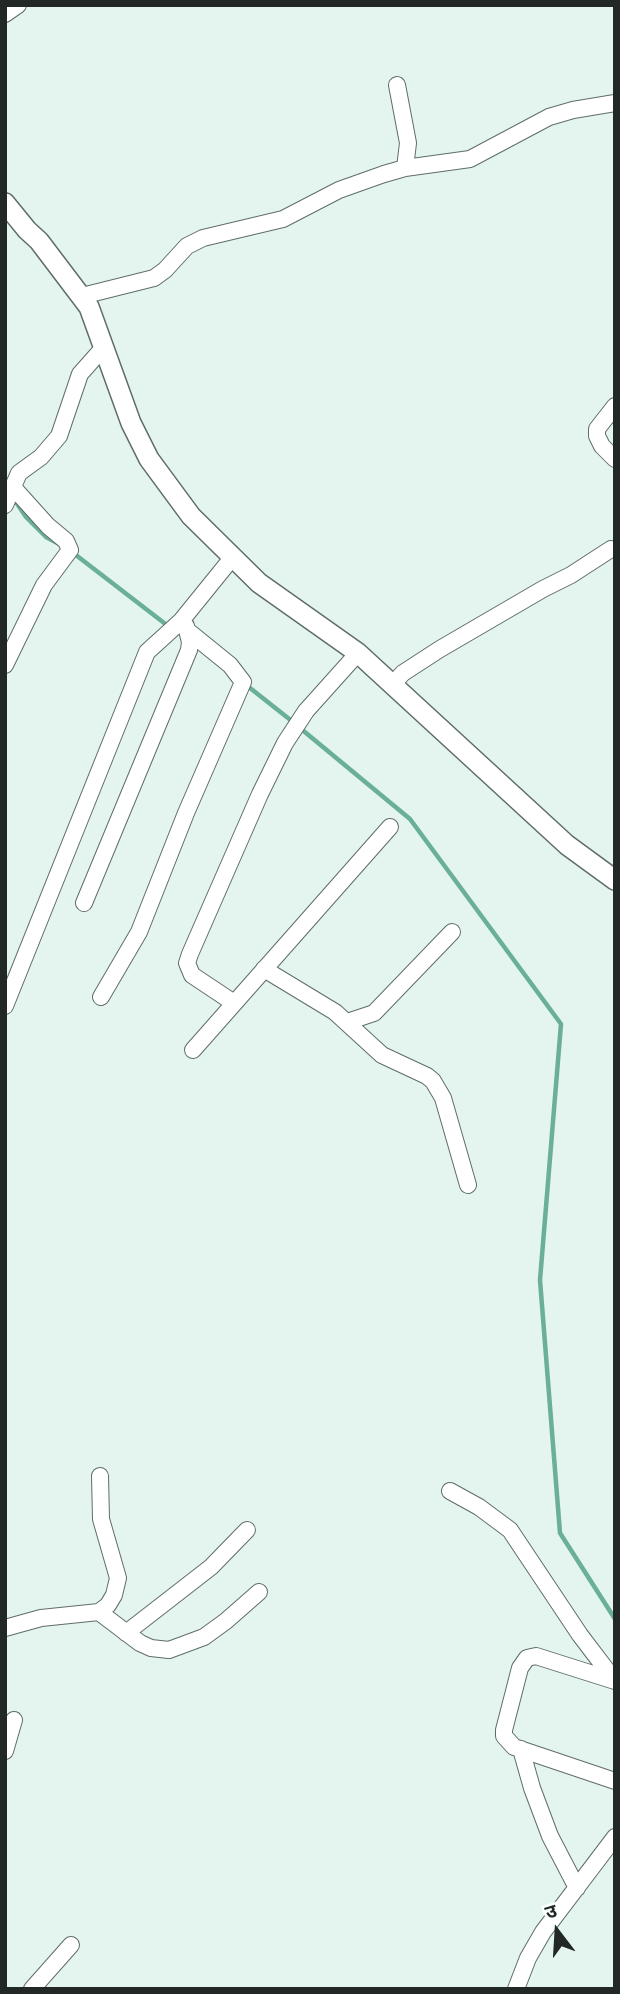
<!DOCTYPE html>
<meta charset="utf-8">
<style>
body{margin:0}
#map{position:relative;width:620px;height:1994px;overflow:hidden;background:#e4f4ee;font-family:"Titillium Web","Noto Sans Devanagari",sans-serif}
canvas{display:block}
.frame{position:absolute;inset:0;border:7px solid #222825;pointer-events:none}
.north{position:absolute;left:522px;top:1896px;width:70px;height:70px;-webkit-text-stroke:5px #f8fffc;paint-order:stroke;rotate:343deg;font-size:19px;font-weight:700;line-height:28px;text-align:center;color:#222825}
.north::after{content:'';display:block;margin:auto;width:24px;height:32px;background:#222825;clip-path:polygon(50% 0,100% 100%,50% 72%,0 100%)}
</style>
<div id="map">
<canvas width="620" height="1994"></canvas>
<div class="frame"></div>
<div class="north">उ</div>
</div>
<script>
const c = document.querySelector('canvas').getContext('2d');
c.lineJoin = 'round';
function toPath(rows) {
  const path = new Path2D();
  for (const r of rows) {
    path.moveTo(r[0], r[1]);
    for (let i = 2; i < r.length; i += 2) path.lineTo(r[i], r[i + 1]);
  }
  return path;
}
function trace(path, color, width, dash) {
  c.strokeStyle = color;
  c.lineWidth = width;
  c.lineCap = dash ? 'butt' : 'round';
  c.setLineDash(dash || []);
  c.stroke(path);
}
const stream = toPath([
 [14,499,26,517,46,537,59,544],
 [72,552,168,626],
 [245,684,293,722],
 [300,728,410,819,561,1024,540,1280,560,1533,615,1619]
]);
const minor = toPath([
 [5,14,18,5],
 [397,85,408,143,405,168],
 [82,296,154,278,165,270,187,246,203,238,283,219,339,190,384,174,405,168,470,159,549,117,573,110,615,103],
 [615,406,597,429,597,436,602,446,615,459],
 [5,505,19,473,41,457,59,436,80,374,104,347],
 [5,665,44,585,70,550,66,541,48,526,12,486],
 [392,685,403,673,440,649,543,589,571,575,611,549],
 [84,903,189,650,190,642,186,626],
 [264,969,335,1012,382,1055,427,1076,433,1081,443,1098,468,1185],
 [101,997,139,932,186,813,243,682,230,665,188,631],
 [234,1003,192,975,187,963,190,954,260,794,285,743,306,711,358,653],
 [5,1006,147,652,181,621,232,558],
 [347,1022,374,1013,452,932],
 [193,1050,390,827],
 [450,1491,479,1507,510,1530,580,1635,615,1681],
 [99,1612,140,1643,151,1648,169,1650,204,1637,226,1621,259,1592],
 [5,1628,41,1618,99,1612,108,1605,114,1595,118,1578,101,1519,100,1476],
 [126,1633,211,1567,247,1530],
 [615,1681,536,1656,527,1658,520,1668,504,1730,504,1736,514,1747,615,1781],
 [521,1749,532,1788,550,1836,577,1888],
 [5,1751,14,1720],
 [32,1989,71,1945],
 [516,1989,528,1958,543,1932,615,1837]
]);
const tertiary = toPath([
 [5,203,27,230,39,241,89,307,131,423,149,459,191,516,259,583,358,653,567,845,615,880]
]);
trace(stream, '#69af9a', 4.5);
trace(minor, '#5f6d68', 18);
trace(tertiary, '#5f6d68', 22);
trace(minor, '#fff', 16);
trace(tertiary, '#fff', 19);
</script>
